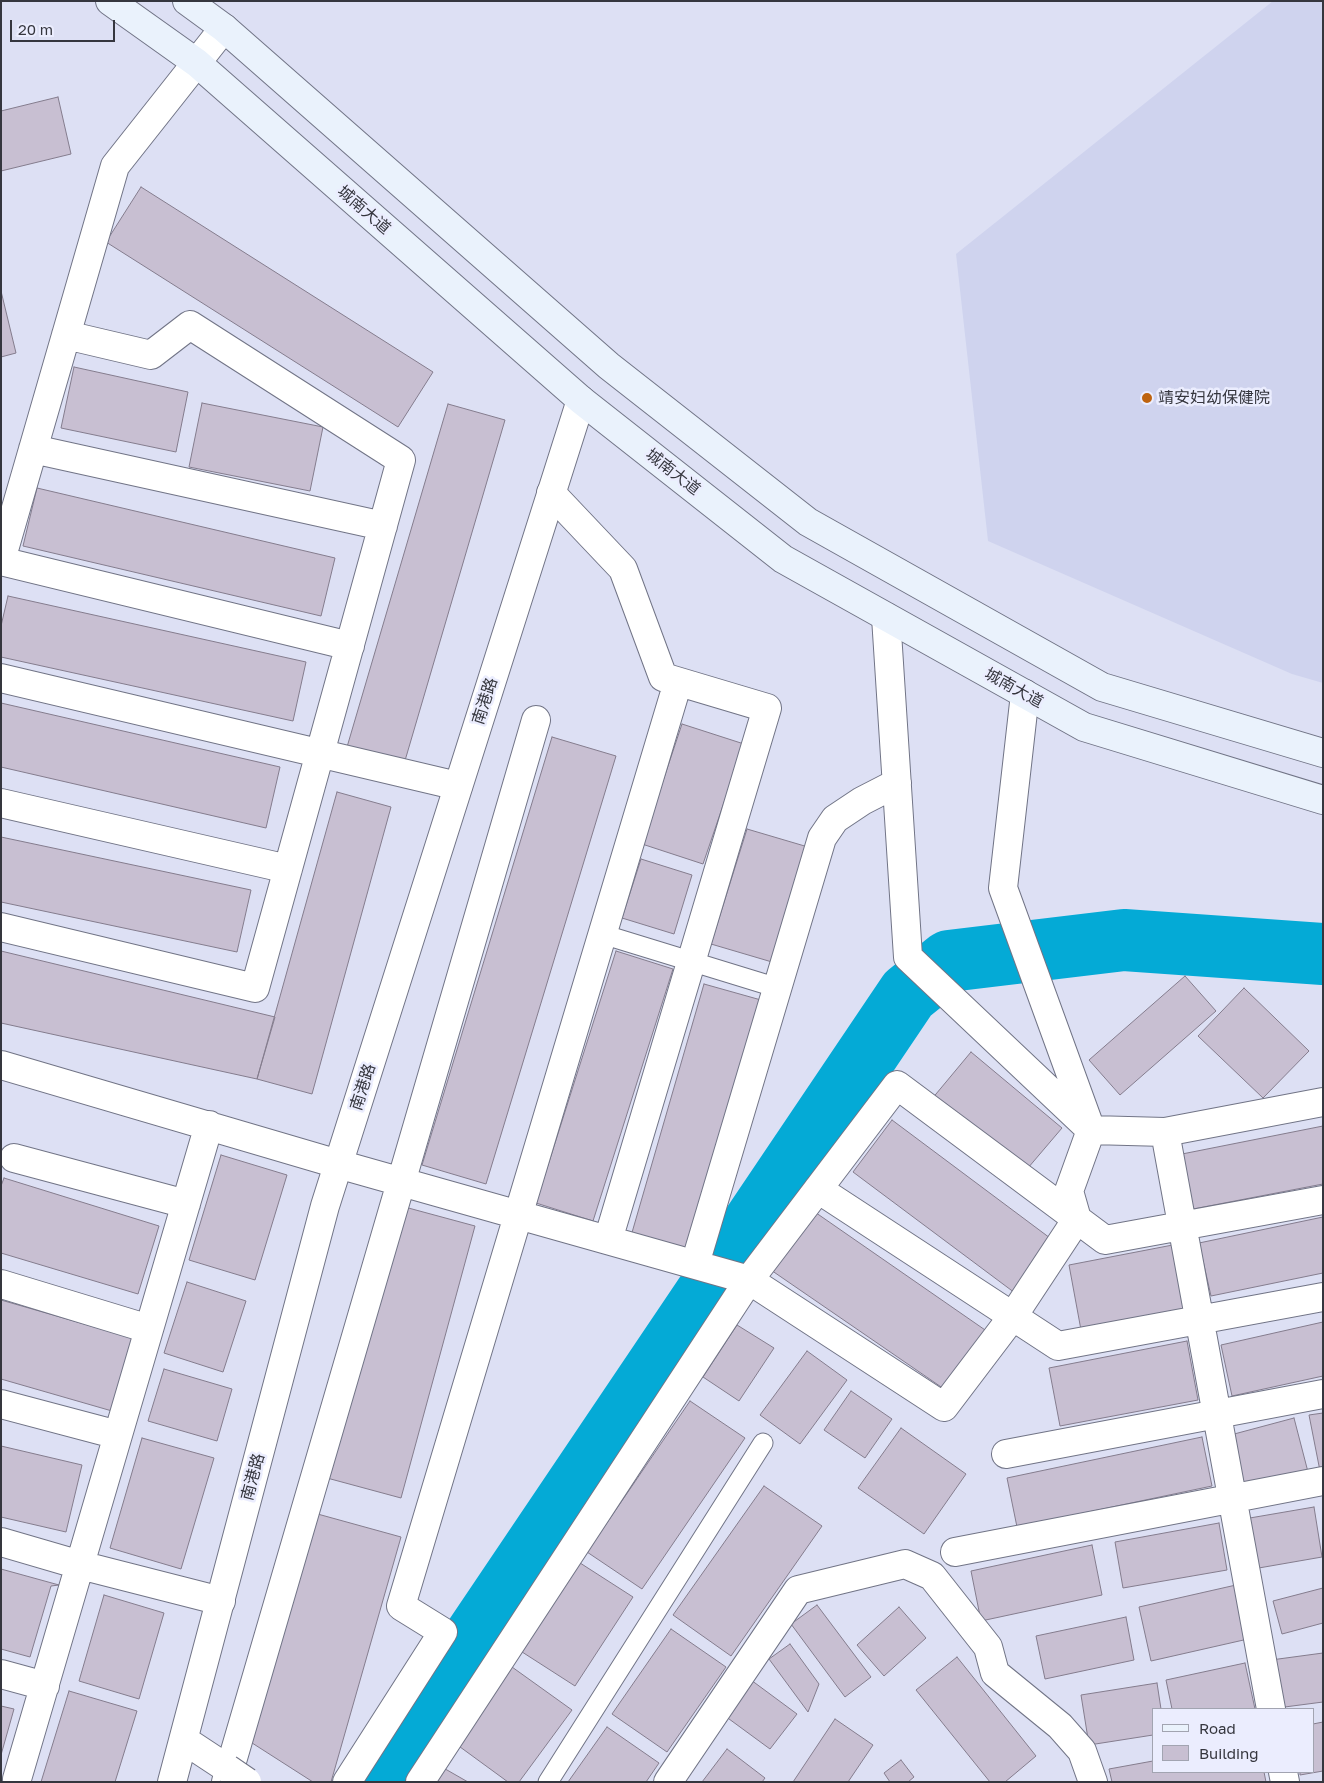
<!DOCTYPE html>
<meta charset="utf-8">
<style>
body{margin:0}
#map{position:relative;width:1324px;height:1783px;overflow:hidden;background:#dde0f4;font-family:"Golos Text",sans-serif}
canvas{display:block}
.frame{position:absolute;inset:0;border:2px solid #35363e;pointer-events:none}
.legend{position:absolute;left:1152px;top:1708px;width:162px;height:65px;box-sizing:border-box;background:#ebedfe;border:1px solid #a2a4b1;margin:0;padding:6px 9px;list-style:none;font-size:15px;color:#35363e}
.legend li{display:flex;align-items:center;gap:10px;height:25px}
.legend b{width:25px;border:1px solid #a2a4b1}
.scale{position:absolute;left:10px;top:20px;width:105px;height:22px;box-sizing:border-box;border:2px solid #35363e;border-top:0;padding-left:6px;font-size:15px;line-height:18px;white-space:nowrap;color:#35363e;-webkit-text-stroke:4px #ebedfe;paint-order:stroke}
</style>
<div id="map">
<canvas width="1324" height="1783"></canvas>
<div class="frame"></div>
<ul class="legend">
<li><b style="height:6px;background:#eaf2fc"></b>Road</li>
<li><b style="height:14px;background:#c8bfd2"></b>Building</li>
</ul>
<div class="scale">20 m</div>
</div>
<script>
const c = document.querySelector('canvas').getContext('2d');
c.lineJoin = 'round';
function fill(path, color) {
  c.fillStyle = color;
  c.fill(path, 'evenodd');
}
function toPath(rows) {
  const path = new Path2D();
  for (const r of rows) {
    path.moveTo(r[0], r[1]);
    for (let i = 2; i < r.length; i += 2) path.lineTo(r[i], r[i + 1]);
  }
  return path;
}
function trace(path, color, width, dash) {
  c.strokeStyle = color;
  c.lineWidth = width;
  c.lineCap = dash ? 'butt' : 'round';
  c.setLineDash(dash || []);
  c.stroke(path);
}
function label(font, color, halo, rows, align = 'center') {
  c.font = font + ' "Golos Text","Noto Sans SC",sans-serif';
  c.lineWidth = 5;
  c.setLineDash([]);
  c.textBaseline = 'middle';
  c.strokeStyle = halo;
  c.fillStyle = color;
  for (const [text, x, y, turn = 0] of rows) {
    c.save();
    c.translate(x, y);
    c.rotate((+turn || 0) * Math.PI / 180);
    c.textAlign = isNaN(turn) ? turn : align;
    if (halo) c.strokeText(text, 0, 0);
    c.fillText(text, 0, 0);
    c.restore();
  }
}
const built = toPath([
 [1273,1,1323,1,1323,683,1292,674,988,541,956,254]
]);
const river = toPath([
 [377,1782,908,994,949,961,1124,940,1323,954]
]);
const building = toPath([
 [58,97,71,154,1,171,1,111,58,97],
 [141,187,433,372,398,427,106,242,141,187],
 [1,291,16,353,1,357,1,291],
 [74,367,188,392,176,452,61,428,74,367],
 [202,403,323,427,310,491,189,467,202,403],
 [448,404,505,420,404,764,347,747,448,404],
 [37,488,335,558,321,616,23,546,37,488],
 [8,596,306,662,293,721,1,657,1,626,8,596],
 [1,703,280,767,266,828,1,767,1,703],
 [682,724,744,744,703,864,642,844,682,724],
 [552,737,616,756,486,1184,422,1165,552,737],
 [337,792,391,807,312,1094,257,1079,337,792],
 [747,829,808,847,772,962,711,944,747,829],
 [1,837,251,890,237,952,1,902,1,837],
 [641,859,692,875,674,934,622,918,641,859],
 [1,951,275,1017,257,1079,1,1023,1,951],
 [616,951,673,969,593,1221,536,1203,616,951],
 [1185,976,1216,1011,1120,1095,1089,1060,1185,976],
 [704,984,761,1000,688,1253,631,1236,704,984],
 [1244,988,1309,1051,1263,1098,1198,1036,1244,988],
 [971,1052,1062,1128,1022,1175,931,1100,971,1052],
 [892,1120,1054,1241,1015,1293,853,1172,892,1120],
 [1323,1126,1323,1184,1188,1210,1177,1155,1323,1126],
 [221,1155,287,1175,255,1280,189,1260,221,1155],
 [4,1178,159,1226,138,1294,1,1253,1,1186,4,1178],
 [401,1206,475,1226,401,1498,327,1478,401,1206],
 [809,1208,988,1332,947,1391,768,1268,809,1208],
 [1323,1217,1323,1273,1211,1296,1199,1243,1323,1217],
 [1183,1243,1196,1308,1081,1330,1069,1265,1183,1243],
 [187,1282,246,1301,223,1372,164,1353,187,1282],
 [1,1300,133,1338,112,1411,1,1379,1,1300],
 [1323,1322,1323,1376,1232,1396,1221,1345,1323,1322],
 [737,1325,774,1348,739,1401,703,1377,737,1325],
 [1187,1341,1198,1400,1060,1426,1049,1368,1187,1341],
 [807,1351,847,1380,800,1444,760,1415,807,1351],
 [164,1369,232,1389,217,1441,148,1421,164,1369],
 [851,1391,892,1419,865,1458,824,1430,851,1391],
 [690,1401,745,1438,642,1589,587,1552,690,1401],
 [1323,1413,1323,1471,1320,1471,1309,1415,1323,1413],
 [1294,1418,1308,1472,1236,1491,1223,1437,1294,1418],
 [901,1428,966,1474,924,1534,858,1488,901,1428],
 [1202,1437,1212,1486,1017,1527,1007,1478,1202,1437],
 [142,1438,214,1458,181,1569,110,1548,142,1438],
 [1,1446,82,1465,66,1532,1,1517,1,1446],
 [764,1486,822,1526,731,1656,673,1615,764,1486],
 [1314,1507,1322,1557,1253,1569,1244,1519,1314,1507],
 [314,1513,401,1537,331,1782,313,1782,249,1741,314,1513],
 [1219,1523,1227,1570,1123,1588,1115,1542,1219,1523],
 [1092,1545,1102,1595,981,1621,971,1571,1092,1545],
 [577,1561,633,1597,575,1686,519,1650,577,1561],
 [1,1569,59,1585,51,1586,30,1657,1,1649,1,1569],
 [1236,1585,1248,1639,1151,1661,1139,1607,1236,1585],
 [1323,1588,1323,1623,1282,1634,1273,1601,1323,1588],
 [104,1595,164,1613,139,1699,79,1681,104,1595],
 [817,1605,871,1677,845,1697,791,1624,817,1605],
 [899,1607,926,1638,884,1676,857,1645,899,1607],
 [1126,1617,1134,1660,1045,1679,1036,1636,1126,1617],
 [671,1629,726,1667,667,1752,612,1714,671,1629],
 [790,1644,819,1684,808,1712,769,1659,790,1644],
 [1323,1653,1323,1702,1277,1708,1271,1660,1323,1653],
 [957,1657,1036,1756,1005,1782,990,1782,916,1690,957,1657],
 [1245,1663,1255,1709,1172,1709,1166,1680,1245,1663],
 [512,1667,572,1710,519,1782,508,1782,456,1744,512,1667],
 [751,1680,797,1714,770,1749,725,1716,751,1680],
 [1157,1683,1161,1709,1153,1709,1153,1735,1089,1745,1081,1695,1157,1683],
 [69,1691,137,1711,115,1782,41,1782,69,1691],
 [1,1706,14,1709,1,1755,1,1706],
 [835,1719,873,1745,848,1782,793,1782,835,1719],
 [1323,1722,1323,1771,1300,1775,1300,1772,1313,1772,1313,1724,1323,1722],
 [607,1727,659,1763,646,1782,568,1782,607,1727],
 [727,1749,765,1778,762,1782,702,1782,727,1749],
 [901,1760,914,1777,908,1782,890,1782,884,1773,901,1760],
 [1153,1761,1153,1772,1264,1772,1266,1782,1112,1782,1109,1769,1153,1761],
 [440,1766,468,1782,431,1782,440,1766]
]);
const service = toPath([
 [602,934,778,988],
 [548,1782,763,1443]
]);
const minor = toPath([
 [33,449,383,526],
 [551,493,623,569,663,677,767,708,608,1240],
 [1,560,115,166,224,28],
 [1,561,350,646],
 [886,617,908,957,1091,1130,1165,1132,1323,1102],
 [1,678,458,786],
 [1,803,288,869],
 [1,927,255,988,401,460,190,325,151,355,66,335],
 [1,1065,338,1164,749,1280,944,1407,1013,1316,1077,1219,1069,1191,1091,1130,1003,888,1025,694],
 [1165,1132,1271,1709],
 [14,1158,186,1204],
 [818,1189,1058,1346,1323,1297],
 [695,1264,822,838,835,819,862,801,897,783],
 [1,1284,149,1329],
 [1,1404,118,1435],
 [1006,1454,1323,1394],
 [1,1542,80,1565,221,1601],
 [955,1552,1323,1481],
 [1,1674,45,1686],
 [1283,1772,1285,1782],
 [17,1779,209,1125],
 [226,1782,536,720],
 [347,1782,443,1632,401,1606,678,682],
 [420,1782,749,1280,897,1085,1105,1240,1323,1200],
 [668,1782,798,1590,905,1564,932,1576,988,1647,995,1673,1060,1726,1082,1751,1093,1782]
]);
const tertiary = toPath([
 [184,1740,228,1769],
 [172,1782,325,1206,581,400]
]);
const secondary = toPath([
 [110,1,197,63,581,400,783,559,1084,727,1323,800],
 [187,1,224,28,609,366,808,522,1102,687,1323,753]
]);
const tertiaryBridge = toPath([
 [228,1769,247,1782]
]);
const markers = [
 [1147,398,6,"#be630f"]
];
const streetNames = [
 ["城南大道",364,210,41],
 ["城南大道",673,472,38],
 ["城南大道",1014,688,29],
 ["南港路",485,701,-72],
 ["南港路",363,1087,-72],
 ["南港路",253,1477,-75]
];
const poiNames = [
 ["靖安妇幼保健院",1158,398]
];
fill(built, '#cfd3ee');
trace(river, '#04aad6', 62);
fill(building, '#c8bfd2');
trace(building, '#847c8d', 1);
trace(service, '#717486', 21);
trace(minor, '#717486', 30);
trace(tertiary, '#717486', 30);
trace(secondary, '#717486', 30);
trace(service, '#fff', 19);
trace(minor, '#fff', 28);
trace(tertiary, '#fff', 28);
trace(secondary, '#eaf2fc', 28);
trace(tertiaryBridge, '#717486', 30, []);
trace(tertiaryBridge, '#fff', 28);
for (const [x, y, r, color] of markers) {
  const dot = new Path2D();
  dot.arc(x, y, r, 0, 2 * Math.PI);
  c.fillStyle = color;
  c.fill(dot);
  trace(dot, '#ebedfe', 2);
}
label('16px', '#35363e', '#ebedfe', streetNames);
label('16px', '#35363e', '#ebedfe', poiNames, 'left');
</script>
